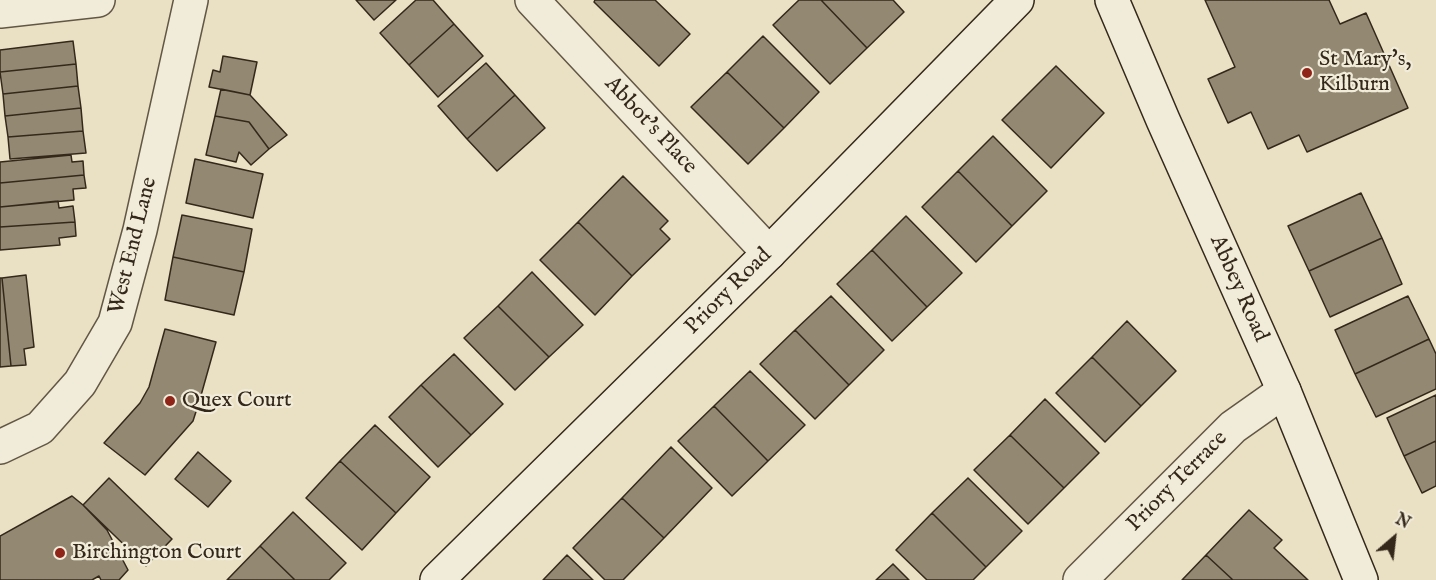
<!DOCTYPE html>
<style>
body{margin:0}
#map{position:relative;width:1436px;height:580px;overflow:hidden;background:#eae0c4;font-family:"IM FELL English",serif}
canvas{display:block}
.north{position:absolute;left:1364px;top:508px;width:60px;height:60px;-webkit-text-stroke:4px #f1ebd9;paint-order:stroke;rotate:28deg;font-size:16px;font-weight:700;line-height:24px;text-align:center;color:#34281a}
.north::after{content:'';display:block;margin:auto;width:21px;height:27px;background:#34281a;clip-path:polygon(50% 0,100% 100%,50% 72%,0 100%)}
</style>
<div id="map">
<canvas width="1436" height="580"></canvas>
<div class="north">N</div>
</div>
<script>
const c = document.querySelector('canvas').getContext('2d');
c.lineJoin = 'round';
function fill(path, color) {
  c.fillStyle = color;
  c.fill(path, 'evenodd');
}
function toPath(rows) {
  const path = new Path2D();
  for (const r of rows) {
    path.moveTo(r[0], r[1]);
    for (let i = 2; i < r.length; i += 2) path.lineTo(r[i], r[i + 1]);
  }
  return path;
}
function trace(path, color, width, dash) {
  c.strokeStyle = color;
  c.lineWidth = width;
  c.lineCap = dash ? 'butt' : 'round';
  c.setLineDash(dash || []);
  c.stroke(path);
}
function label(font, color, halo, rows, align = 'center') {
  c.font = font + ' "IM FELL English",serif';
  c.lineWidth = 4.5;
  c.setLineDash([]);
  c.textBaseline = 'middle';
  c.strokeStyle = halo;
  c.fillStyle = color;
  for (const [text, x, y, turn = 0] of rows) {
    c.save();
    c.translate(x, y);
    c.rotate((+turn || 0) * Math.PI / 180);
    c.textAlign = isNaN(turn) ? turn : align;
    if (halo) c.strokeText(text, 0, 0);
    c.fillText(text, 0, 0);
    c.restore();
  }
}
const building = toPath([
 [356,0,396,0,374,20,356,0],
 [416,0,433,0,454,24,409,65,380,33,416,0],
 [595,0,655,0,690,34,659,66,594,2,595,0],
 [799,0,821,0,867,48,830,84,773,25,799,0],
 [821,0,893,0,904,12,867,48,821,0],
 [1205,0,1329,0,1340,24,1366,13,1408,108,1307,152,1299,135,1268,149,1251,112,1228,123,1208,79,1235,67,1205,0],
 [454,24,483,56,438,97,409,65,454,24],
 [763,36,819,92,784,128,727,72,763,36],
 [73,41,76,64,0,72,0,50,73,41],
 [223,56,257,62,250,95,209,87,213,70,220,72,223,56],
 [486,63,515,95,467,139,438,106,486,63],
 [76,64,78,86,3,94,0,72,76,64],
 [1056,66,1104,113,1051,168,1002,120,1056,66],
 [727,72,784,128,748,164,691,107,727,72],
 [78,86,81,108,5,116,3,94,78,86],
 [221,89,250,95,287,135,269,149,249,122,215,116,221,89],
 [515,95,545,128,497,171,467,139,515,95],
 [81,108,83,131,8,137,5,116,81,108],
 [215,116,249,122,269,149,251,165,239,152,236,162,206,155,215,116],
 [83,131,86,153,10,159,8,137,83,131],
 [993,136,1047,191,1012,226,958,171,993,136],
 [71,155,72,162,83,161,84,175,0,183,0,162,71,155],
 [195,159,263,174,253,218,186,203,195,159],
 [958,171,1012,226,976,262,922,207,958,171],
 [84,175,86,188,73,189,74,200,0,207,0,183,84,175],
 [623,176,668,221,660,229,670,239,632,276,578,222,623,176],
 [1361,193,1382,238,1309,271,1288,226,1361,193],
 [58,201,59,208,73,206,75,222,0,227,0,207,58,201],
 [182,215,252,229,244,272,173,257,182,215],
 [906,216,962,273,927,307,872,250,906,216],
 [75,222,76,236,59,238,60,245,0,250,0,227,75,222],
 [578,222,632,276,595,315,540,260,578,222],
 [1382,238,1402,284,1330,317,1309,271,1382,238],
 [872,250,927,307,892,341,837,284,872,250],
 [173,257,244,272,234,315,165,300,173,257],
 [532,272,583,325,549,357,498,306,532,272],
 [26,275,34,347,24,349,26,365,11,366,2,278,26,275],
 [0,278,2,278,11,366,0,367,0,278],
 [831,296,884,350,849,385,795,330,831,296],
 [1408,296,1429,339,1355,374,1335,330,1408,296],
 [498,306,549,357,515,390,464,338,498,306],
 [1127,321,1176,371,1141,406,1092,357,1127,321],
 [165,329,216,342,200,399,193,421,145,475,104,443,140,403,149,387,165,329],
 [795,330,849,385,815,419,760,364,795,330],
 [1429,339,1436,354,1436,389,1376,417,1355,374,1429,339],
 [454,354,503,404,471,435,421,385,454,354],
 [1092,357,1141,406,1105,442,1056,393,1092,357],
 [750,371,805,425,768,461,714,406,750,371],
 [421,385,471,435,438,467,389,417,421,385],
 [1436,395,1436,441,1404,456,1387,418,1436,395],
 [1045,399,1099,453,1064,488,1010,435,1045,399],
 [714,406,768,461,732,496,678,441,714,406],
 [375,425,430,477,396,513,340,461,375,425],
 [1010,435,1064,488,1028,524,974,470,1010,435],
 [1436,441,1436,486,1422,493,1404,456,1436,441],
 [671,447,712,488,664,538,622,498,671,447],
 [198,452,231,481,208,507,175,479,198,452],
 [340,461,396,513,362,550,306,498,340,461],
 [109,478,172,539,146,566,83,505,109,478],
 [968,478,1022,531,986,567,932,513,968,478],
 [72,496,83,505,107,530,128,570,119,580,101,580,99,576,92,580,0,580,0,536,72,496],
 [622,498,664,538,623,580,605,580,573,548,622,498],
 [1249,510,1282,540,1274,548,1308,580,1233,580,1206,555,1249,510],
 [293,512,346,563,329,580,295,580,260,546,293,512],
 [932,513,986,567,973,580,927,580,896,550,932,513],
 [260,546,295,580,227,580,260,546],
 [567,555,593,580,543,580,567,555],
 [1206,555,1233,580,1182,580,1206,555],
 [893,564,909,580,876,580,893,564]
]);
const street = toPath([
 [532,0,769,253],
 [0,11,98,0],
 [0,447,40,428,80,383,115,323,140,230,191,0],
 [1080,580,1233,427,1284,391]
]);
const secondary = toPath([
 [1112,0,1163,120,1284,391,1361,580],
 [437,580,769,253,1017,0]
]);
const markers = [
 [1307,73,6,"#8f2418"],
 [170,401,6,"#8f2418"],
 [60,553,6,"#8f2418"]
];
const poiNames = [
 ["St Mary's,",1319,60],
 ["Kilburn",1319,85],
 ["Quex Court",182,401],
 ["Birchington Court",72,553]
];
const streetNames = [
 ["Abbot's Place",650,126,47],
 ["West End Lane",134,246,-76],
 ["Abbey Road",1238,289,66],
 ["Priory Road",729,292,-45],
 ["Priory Terrace",1178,482,-45]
];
fill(building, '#938872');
trace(building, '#34281a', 1.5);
trace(street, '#625644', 36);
trace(secondary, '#34281a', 36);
trace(street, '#f1ebd9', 33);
trace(secondary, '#f1ebd9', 33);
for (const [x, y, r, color] of markers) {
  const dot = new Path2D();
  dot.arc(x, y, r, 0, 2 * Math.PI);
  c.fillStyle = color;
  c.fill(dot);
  trace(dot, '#f1ebd9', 2);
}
label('22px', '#34281a', '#f1ebd9', poiNames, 'left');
label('22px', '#34281a', '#f1ebd9', streetNames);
</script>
